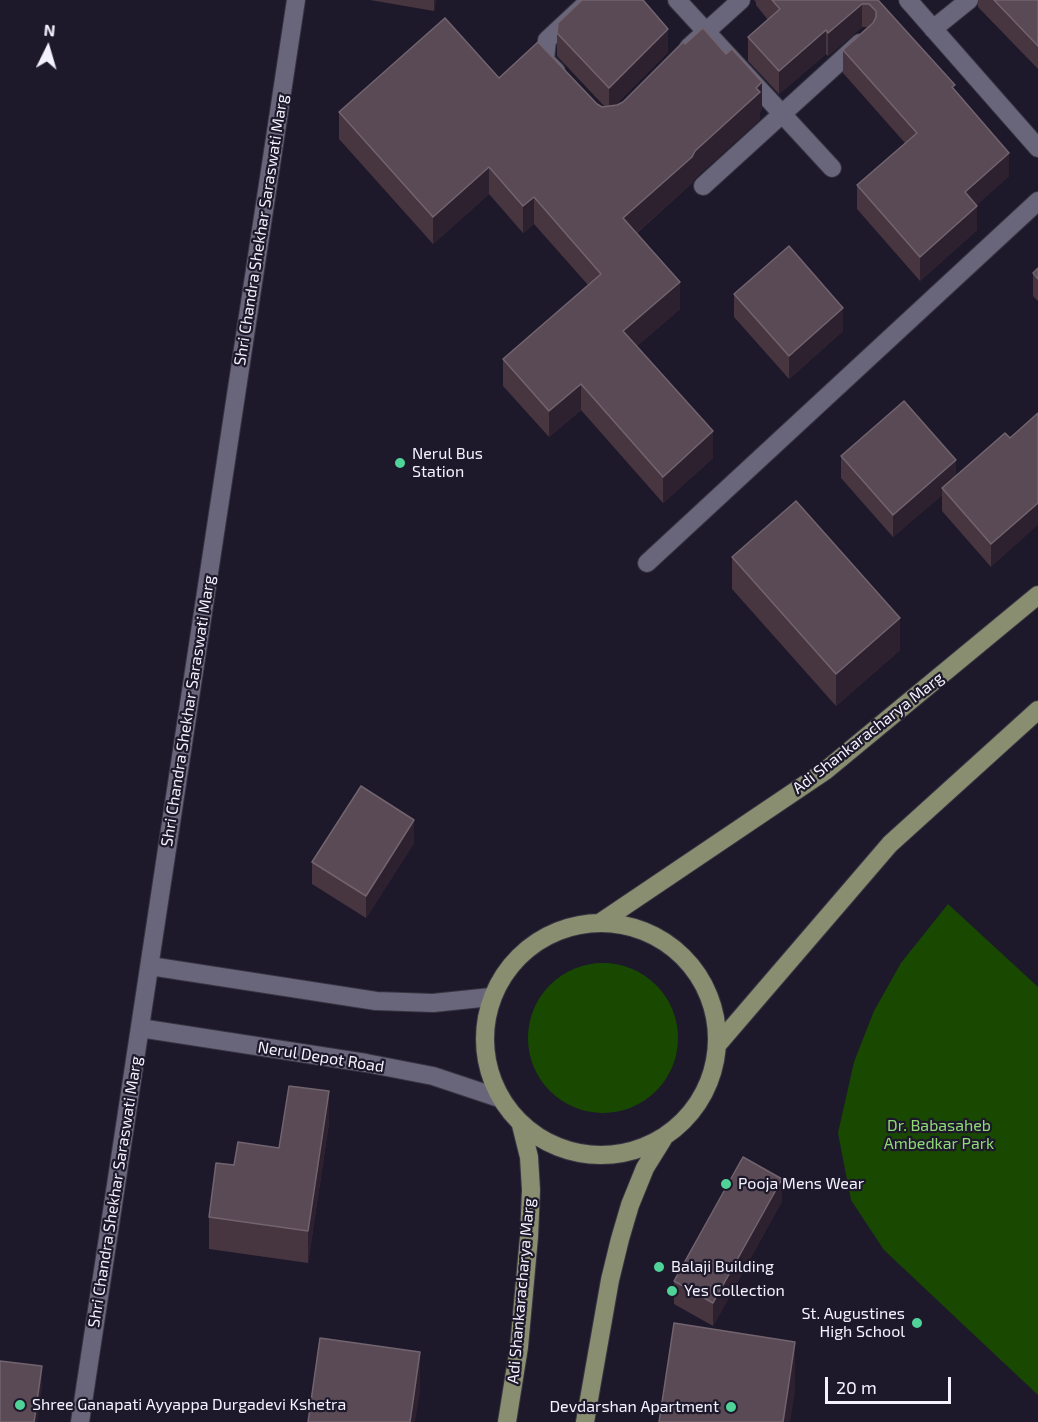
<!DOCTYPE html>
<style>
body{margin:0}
#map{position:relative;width:1038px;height:1422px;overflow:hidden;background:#1d192b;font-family:"Exo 2",sans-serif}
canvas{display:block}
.north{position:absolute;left:18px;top:18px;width:60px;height:60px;-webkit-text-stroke:4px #1d192b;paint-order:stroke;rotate:5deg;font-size:16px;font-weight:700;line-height:24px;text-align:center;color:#f4f2fe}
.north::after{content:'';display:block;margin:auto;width:21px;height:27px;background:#f4f2fe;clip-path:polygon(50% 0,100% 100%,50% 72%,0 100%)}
.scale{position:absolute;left:825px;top:1377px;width:126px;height:27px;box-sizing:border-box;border:3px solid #f4f2fe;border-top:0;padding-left:8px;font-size:18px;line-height:21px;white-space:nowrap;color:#f4f2fe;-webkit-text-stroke:4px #1d192b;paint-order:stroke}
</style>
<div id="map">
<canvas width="1038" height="1422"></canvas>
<div class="north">N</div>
<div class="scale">20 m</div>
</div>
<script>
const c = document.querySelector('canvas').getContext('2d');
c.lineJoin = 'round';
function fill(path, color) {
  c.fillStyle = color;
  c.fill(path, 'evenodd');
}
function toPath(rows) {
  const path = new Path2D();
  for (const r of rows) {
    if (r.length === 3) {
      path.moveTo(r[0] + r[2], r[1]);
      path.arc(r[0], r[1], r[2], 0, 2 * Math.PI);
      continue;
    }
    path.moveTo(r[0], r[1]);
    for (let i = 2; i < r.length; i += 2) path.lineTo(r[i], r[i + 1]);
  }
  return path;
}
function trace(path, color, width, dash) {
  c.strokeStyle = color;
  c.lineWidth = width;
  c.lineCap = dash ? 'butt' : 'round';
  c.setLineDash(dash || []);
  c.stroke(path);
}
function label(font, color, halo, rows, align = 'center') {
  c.font = font + ' "Exo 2",sans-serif';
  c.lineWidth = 4.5;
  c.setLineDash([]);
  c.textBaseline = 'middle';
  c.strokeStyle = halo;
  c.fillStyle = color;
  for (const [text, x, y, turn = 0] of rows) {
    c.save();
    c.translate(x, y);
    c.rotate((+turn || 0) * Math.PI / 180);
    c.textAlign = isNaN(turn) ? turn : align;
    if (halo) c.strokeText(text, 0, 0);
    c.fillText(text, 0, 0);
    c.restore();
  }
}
const green = toPath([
 [948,904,1038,987,1038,1395,884,1250,851,1200,838,1133,854,1062,874,1011,901,963],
 [603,1038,75]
]);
const minor = toPath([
 [677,0,832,168],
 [908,0,1038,148],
 [933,29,969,0],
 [689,47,741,0],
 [556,71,545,60,547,40,590,0],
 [703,186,860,43],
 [647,563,1038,201],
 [150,966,376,1001,433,1003,491,997],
 [140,1028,366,1063,433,1076,499,1098],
 [80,1422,296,0]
]);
const major = toPath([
 [601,922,825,771,1038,595],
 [601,1039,116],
 [719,1043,890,844,1038,710],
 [507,1422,519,1347,529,1237,531,1190,529,1157,521,1125],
 [585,1422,610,1280,620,1239,630,1205,645,1168,663,1139]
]);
const wall = toPath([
 [370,0,436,0,434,11],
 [754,0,878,0,955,90,1009,176,976,205,977,230,920,281,857,209,857,185,905,143,843,73,843,50,867,27,862,27,828,56,826,54,779,94,748,61,748,37,768,20,756,5,756,2],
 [978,0,1038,0,1038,69,978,7],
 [557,33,668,52,614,106,762,109,760,112,760,119,695,178,692,183,637,233,680,309,637,346,713,458,663,503,581,410,549,437,503,386,503,359,588,285,534,224,523,233,489,194,433,244,339,139,339,112,499,78,597,104,602,107,605,107,557,56],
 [1038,268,1038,301,1033,296,1033,273],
 [734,294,843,331,789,379,734,317],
 [1005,433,991,567,942,511,942,495,893,537,841,478,841,456,956,476],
 [732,557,900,650,836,706,732,589],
 [414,843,366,918,312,884,312,862],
 [329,1123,308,1263,209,1249,209,1217,234,1165,279,1148],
 [782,1201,713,1326,674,1304,674,1281]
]);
const shadedWall = toPath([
 [434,0,436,0,434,11],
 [862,4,862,27,828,56,828,33],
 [668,29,668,52,609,111,609,88],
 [826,30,826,54,779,94,779,71],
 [762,82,762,109,760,112,760,119,695,178,692,183,623,245,623,218,695,151],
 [1009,153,1009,176,965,216,965,192],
 [489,167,489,194,433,244,433,217],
 [534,197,534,224,523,233,523,206],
 [977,206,977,230,920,281,920,257],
 [680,282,680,309,623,358,623,331],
 [843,308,843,331,789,379,789,356],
 [581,384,581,410,549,437,549,411],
 [713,431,713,458,663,503,663,477],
 [956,460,956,482,942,488,942,495,893,537,893,515],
 [1038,503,1038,525,991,567,991,544],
 [900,618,900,650,836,706,836,674],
 [414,820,414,843,366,918,366,896],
 [329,1091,329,1123,308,1263,308,1231],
 [782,1179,782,1201,713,1326,713,1303],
 [795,1342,795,1392,790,1422,783,1422],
 [420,1352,420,1392,415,1422,410,1422],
 [42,1366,42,1389,37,1422,34,1422]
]);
const building = toPath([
 [582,0,643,0,668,29,609,88,557,33,558,23,582,0],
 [772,0,878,0,955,85,952,87,1009,153,965,192,977,206,920,257,857,185,917,133,843,50,873,23,876,17,876,11,869,4,862,4,828,33,826,30,779,71,748,37,780,9,772,0],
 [994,0,1038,0,1038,46,994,0],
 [445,18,499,78,538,42,597,104,602,107,617,105,623,102,683,42,685,44,703,28,726,54,732,49,762,82,756,88,760,92,695,151,692,157,623,218,680,282,623,331,713,431,663,477,581,384,549,411,503,359,601,274,534,197,523,206,489,167,433,217,339,112,445,18],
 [789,246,843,308,789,356,734,294,789,246],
 [1038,268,1038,279,1033,273,1038,268],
 [904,401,956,460,893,515,841,456,904,401],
 [1038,413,1038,503,991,544,942,488,1005,433,1010,438,1038,413],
 [796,501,900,618,836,674,732,557,796,501],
 [361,786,414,820,366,896,312,862,361,786],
 [289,1086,329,1091,308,1231,209,1217,216,1163,234,1165,238,1142,279,1148,289,1086],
 [743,1157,782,1179,713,1303,674,1281,743,1157],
 [674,1323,795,1342,783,1422,659,1422,674,1323],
 [320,1338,420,1352,410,1422,308,1422,320,1338],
 [0,1361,42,1366,34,1422,0,1422,0,1361]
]);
const markers = [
 [400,463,6,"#4fd399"],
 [726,1184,6,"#4fd399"],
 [659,1267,6,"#4fd399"],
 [672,1291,6,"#4fd399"],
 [917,1323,6,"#4fd399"],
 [20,1405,6,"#4fd399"],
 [731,1407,6,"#4fd399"]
];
const streetNames = [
 ["Shri Chandra Shekhar Saraswati Marg",261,230,-81],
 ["Shri Chandra Shekhar Saraswati Marg",188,711,-81],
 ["Adi Shankaracharya Marg",868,733,-38],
 ["Nerul Depot Road",321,1057,9],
 ["Shri Chandra Shekhar Saraswati Marg",115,1192,-81],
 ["Adi Shankaracharya Marg",521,1291,-85]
];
const poiNames = [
 ["Nerul Bus",412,454],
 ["Station",412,472],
 ["Pooja Mens Wear",738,1184],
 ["Balaji Building",671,1267],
 ["Yes Collection",684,1291],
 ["St. Augustines",905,1314,"right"],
 ["High School",905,1332,"right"],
 ["Shree Ganapati Ayyappa Durgadevi Kshetra",32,1405],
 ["Devdarshan Apartment",719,1407,"right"]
];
const parkNames = [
 ["Dr. Babasaheb",939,1126],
 ["Ambedkar Park",939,1144]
];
fill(green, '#194901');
trace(minor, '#373442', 20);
trace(major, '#373442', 20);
trace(minor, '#69657a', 18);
trace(major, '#888e6f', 18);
fill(wall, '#473540');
fill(shadedWall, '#2e212f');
fill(building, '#5a4a55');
trace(building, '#72646f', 1.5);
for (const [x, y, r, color] of markers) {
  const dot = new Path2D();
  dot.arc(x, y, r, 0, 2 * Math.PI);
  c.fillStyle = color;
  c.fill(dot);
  trace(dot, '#1d192b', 2);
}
label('16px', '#f4f2fe', '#1d192b', streetNames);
label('16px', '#f4f2fe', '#1d192b', poiNames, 'left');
label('16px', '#8ed974', '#1d192b', parkNames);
</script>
